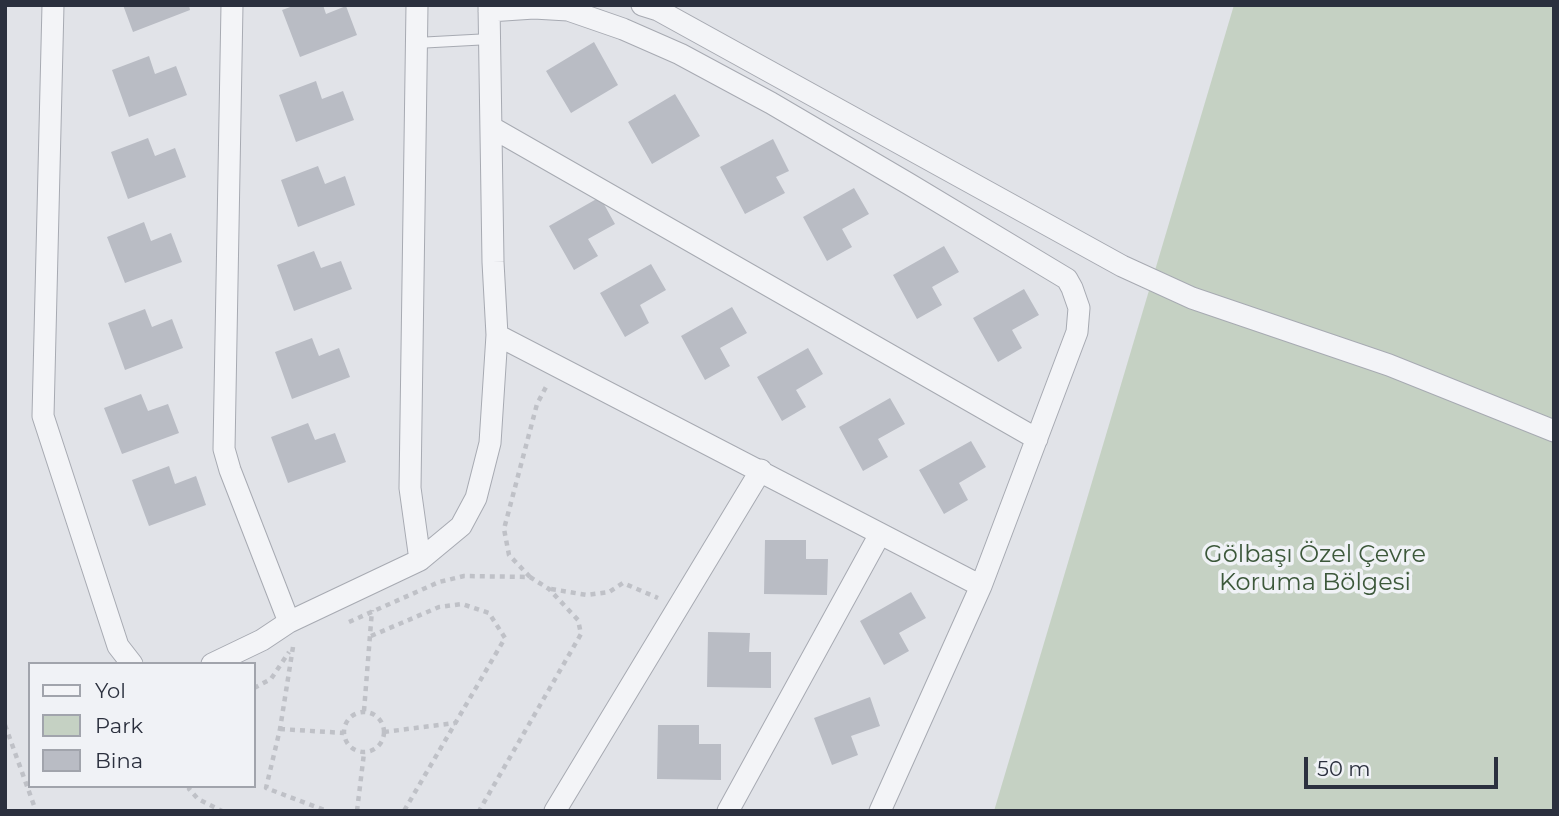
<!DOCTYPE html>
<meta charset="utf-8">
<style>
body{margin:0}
#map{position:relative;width:1559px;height:816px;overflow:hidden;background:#e1e3e8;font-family:Montserrat,sans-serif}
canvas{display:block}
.frame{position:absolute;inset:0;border:7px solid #2b303e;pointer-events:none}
.legend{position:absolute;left:28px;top:662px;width:228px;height:126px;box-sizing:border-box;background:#f0f2f6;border:2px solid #a1a4ac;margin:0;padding:9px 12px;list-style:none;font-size:21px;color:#2b303e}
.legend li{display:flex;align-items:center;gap:14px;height:35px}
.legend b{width:35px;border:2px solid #a1a4ac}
.scale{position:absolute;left:1304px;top:757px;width:194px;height:32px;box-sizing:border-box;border:4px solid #2b303e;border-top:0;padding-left:9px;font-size:21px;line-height:24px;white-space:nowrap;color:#2b303e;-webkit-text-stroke:5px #f0f2f6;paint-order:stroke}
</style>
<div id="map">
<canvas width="1559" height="816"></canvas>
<div class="frame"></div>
<ul class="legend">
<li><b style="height:9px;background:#f3f4f7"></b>Yol</li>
<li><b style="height:19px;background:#c5d1c3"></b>Park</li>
<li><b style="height:19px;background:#b9bcc4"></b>Bina</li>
</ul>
<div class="scale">50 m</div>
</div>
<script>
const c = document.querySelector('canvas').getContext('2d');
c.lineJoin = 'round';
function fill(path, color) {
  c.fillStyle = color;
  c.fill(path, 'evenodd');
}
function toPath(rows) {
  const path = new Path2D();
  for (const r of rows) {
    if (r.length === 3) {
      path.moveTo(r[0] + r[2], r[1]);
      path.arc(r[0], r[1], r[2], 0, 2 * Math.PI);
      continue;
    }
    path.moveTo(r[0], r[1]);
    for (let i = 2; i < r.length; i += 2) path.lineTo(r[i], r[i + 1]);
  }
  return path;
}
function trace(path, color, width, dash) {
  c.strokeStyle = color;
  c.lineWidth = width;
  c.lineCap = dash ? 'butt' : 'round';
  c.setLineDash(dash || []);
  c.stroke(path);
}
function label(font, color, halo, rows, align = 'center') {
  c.font = font + ' Montserrat,sans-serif';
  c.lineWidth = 7;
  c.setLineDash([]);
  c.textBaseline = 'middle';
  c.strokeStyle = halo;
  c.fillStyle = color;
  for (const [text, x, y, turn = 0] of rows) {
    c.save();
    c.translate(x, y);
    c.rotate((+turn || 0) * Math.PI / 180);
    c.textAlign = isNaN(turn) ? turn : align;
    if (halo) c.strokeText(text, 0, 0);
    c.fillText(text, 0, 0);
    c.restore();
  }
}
const green = toPath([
 [1234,5,1554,5,1554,811,994,811]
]);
const building = toPath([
 [123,5,189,5,190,10,133,32],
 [296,5,323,5,326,14,346,6,357,35,300,57,282,10],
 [594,42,618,85,571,113,546,71],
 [149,56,155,74,176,66,187,95,129,117,112,70],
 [316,81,322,99,343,91,354,120,296,142,279,95],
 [675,94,700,136,652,164,628,122],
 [148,138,155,156,175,148,186,177,128,199,111,152],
 [773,139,789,171,776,177,785,193,745,214,720,167],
 [318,166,325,184,345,176,355,205,298,227,281,180],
 [854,188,869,214,842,229,852,247,827,261,803,217],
 [600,197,615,224,588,239,598,256,574,270,549,226],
 [144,222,151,241,171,233,182,262,125,283,107,237],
 [944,246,959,272,932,287,942,305,917,319,893,275],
 [314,251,321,268,341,261,352,289,294,311,277,265],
 [651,264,666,290,640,305,649,323,625,337,600,293],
 [1024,289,1039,315,1012,330,1022,348,998,362,973,318],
 [732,307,747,333,720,348,730,366,705,380,681,336],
 [145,309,152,327,172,319,183,348,125,370,108,323],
 [312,338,319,356,339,348,350,377,292,399,275,352],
 [808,348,823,374,796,390,806,407,782,421,757,377],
 [141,394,148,411,168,404,179,433,122,454,104,408],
 [890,398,905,424,878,439,888,457,863,471,839,427],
 [308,423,315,440,335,433,346,462,288,483,271,437],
 [971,441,986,467,959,483,968,500,944,514,919,470],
 [169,466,175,484,196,476,206,505,149,526,132,480],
 [765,540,806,540,806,559,828,559,827,595,764,594],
 [911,592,926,618,899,633,909,651,884,665,860,621],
 [708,632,750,633,749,652,771,652,771,688,707,687],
 [870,697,880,726,851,736,858,755,832,765,814,718],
 [658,725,699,725,699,744,721,744,721,780,657,779]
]);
const path = toPath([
 [530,577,509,555,504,529,537,404,547,385],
 [551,589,587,595,609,592,623,583,658,598],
 [349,622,439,582,464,576,530,577,549,589,578,620,581,634,479,811],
 [371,636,439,607,462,604,489,613,505,638,404,811],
 [293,647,280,729,266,788,327,811],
 [254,688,271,679,289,652],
 [364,711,372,610],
 [364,732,20],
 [5,725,36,811],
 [280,729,344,733],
 [384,732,455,723],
 [190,786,189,789,198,799,222,811],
 [357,811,364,753]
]);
const lane = toPath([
 [416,43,490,39]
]);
const street = toPath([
 [53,5,43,416,118,646,132,664],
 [232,5,224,449,230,470,289,622],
 [417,5,410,488,420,560],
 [642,5,658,10,1122,266,1192,298,1389,365,1554,431],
 [489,11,534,8,568,10,623,29,680,54,771,103,909,184,1067,279,1072,288,1079,308,1077,332,981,586,880,811],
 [491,127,1037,439],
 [497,335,981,586],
 [212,664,262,640,289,622,420,560,461,526,476,498,490,443,497,335,493,262,489,5],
 [555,811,761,470],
 [728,811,880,534]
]);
const parkNames = [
 ["Gölbaşı Özel Çevre",1315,555],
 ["Koruma Bölgesi",1315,583]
];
fill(green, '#c5d1c3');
fill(building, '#b9bcc4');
trace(lane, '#a7aab2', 12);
trace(street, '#a7aab2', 23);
trace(path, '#bfc1c7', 4.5, [5, 5]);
trace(lane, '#f3f4f7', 10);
trace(street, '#f3f4f7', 21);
label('24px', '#3c583a', '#f0f2f6', parkNames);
</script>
